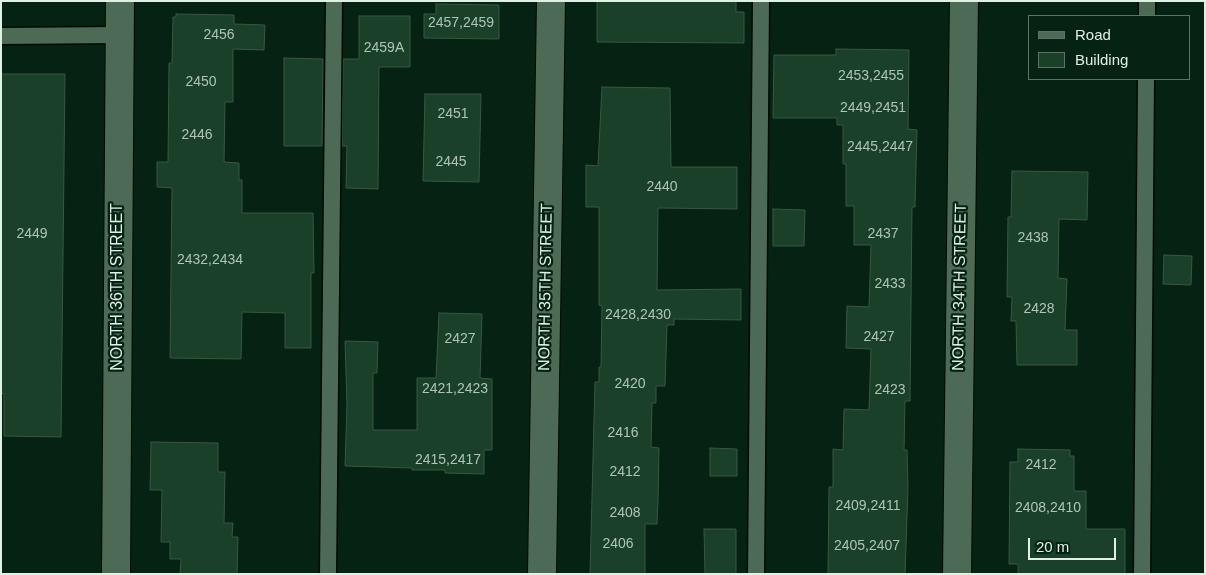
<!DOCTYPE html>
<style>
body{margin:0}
#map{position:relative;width:1206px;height:575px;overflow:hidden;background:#052212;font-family:Arial,sans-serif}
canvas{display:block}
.frame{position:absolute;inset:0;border:2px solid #dff0e4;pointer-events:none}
.legend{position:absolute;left:1028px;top:15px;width:162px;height:65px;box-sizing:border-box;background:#052212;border:1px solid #5c7466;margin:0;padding:6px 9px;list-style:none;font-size:15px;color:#dff0e4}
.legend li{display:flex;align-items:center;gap:10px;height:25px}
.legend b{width:25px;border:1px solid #5c7466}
.scale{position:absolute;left:1028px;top:538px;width:88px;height:22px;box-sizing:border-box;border:2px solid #dff0e4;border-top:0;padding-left:6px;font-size:15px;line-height:18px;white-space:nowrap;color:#dff0e4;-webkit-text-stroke:4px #052212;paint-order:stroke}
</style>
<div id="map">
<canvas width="1206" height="575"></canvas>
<div class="frame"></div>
<ul class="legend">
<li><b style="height:6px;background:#4c6a56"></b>Road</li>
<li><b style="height:14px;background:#1a4029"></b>Building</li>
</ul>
<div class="scale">20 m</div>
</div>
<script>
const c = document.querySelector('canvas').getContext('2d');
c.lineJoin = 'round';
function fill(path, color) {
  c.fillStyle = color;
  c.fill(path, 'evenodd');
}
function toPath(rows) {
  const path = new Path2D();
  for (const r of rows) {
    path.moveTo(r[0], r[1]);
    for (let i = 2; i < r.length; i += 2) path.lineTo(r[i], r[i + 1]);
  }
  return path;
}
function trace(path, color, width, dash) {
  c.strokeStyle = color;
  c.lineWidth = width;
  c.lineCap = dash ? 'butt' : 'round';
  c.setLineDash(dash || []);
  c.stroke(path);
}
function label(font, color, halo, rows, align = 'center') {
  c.font = font + ' Arial,sans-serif';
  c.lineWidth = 4.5;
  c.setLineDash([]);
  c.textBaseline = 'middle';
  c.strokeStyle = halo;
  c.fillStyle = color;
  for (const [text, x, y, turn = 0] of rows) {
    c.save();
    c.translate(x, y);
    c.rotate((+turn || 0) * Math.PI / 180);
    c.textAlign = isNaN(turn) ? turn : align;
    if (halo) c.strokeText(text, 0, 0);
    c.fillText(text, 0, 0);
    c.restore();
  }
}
const building = toPath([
 [597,1,736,1,736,12,744,12,744,43,597,42,597,1],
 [436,4,499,5,499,39,424,38,424,14,436,14,436,4],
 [176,14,234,15,234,24,265,25,264,50,233,49,233,102,225,102,224,162,239,163,239,180,242,180,242,213,313,213,314,273,311,273,311,348,285,348,285,313,242,312,241,359,170,358,172,188,157,187,157,162,168,162,169,63,172,63,173,17,176,17,176,14],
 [359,16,410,16,410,67,379,67,378,189,346,188,347,146,342,146,343,59,359,59,359,16],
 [836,49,909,50,908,129,917,130,915,207,912,207,910,401,905,401,904,450,907,450,908,488,905,574,828,574,829,487,833,487,833,449,843,450,844,409,869,410,871,349,846,348,847,306,869,307,871,245,854,245,854,206,846,206,846,164,843,164,843,125,837,125,837,118,773,118,774,55,836,55,836,49],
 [284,58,323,59,322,146,284,146,284,58],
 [1,74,65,74,61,437,4,436,4,394,1,393,1,74],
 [602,87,670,88,671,167,737,167,737,209,658,208,657,290,741,289,741,320,674,319,674,325,667,325,665,386,656,386,656,403,652,403,651,447,659,448,658,501,657,524,645,524,645,574,590,574,595,382,599,382,599,367,601,367,602,306,599,305,599,207,586,207,586,165,598,166,602,87],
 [425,94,481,94,479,182,423,181,425,94],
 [1012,171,1088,172,1087,220,1059,219,1058,278,1067,279,1065,330,1077,330,1077,365,1017,365,1016,321,1011,321,1012,297,1007,297,1008,217,1011,217,1012,171],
 [773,209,805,210,804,246,773,246,773,209],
 [1164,255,1192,256,1191,285,1163,284,1164,255],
 [439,313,482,314,480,378,492,379,492,450,484,450,484,474,445,473,445,470,412,470,412,468,345,466,347,406,345,341,378,342,377,373,373,373,373,430,417,430,417,378,436,378,439,313],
 [151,442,218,443,218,472,225,472,224,523,233,523,232,537,238,537,237,574,180,574,181,559,170,559,170,542,161,542,162,490,150,490,151,442],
 [710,448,737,449,737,476,710,476,710,448],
 [1018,449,1070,450,1070,456,1074,456,1074,491,1086,491,1086,529,1125,529,1125,574,1018,574,1018,564,1009,564,1010,462,1018,462,1018,449],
 [704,529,736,529,736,574,705,574,704,529]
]);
const lane = toPath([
 [1147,16,1147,1],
 [1,36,120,35],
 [328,574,334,1],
 [756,574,761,1],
 [1142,574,1146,79]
]);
const street = toPath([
 [116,574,120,1],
 [957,574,964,1]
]);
const secondary = toPath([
 [542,574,551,1]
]);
const numberNames = [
 ["2457,2459",461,23],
 ["2456",219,35],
 ["2459A",384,48],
 ["2453,2455",871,76],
 ["2450",201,82],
 ["2449,2451",873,108],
 ["2451",453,114],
 ["2446",197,135],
 ["2445,2447",880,147],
 ["2445",451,162],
 ["2440",662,187],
 ["2449",32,234],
 ["2437",883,234],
 ["2438",1033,238],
 ["2432,2434",210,260],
 ["2433",890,284],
 ["2428",1039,309],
 ["2428,2430",638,315],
 ["2427",879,337],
 ["2427",460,339],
 ["2420",630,384],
 ["2421,2423",455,389],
 ["2423",890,390],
 ["2416",623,433],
 ["2415,2417",448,460],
 ["2412",1041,465],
 ["2412",625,472],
 ["2409,2411",868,506],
 ["2408,2410",1048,508],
 ["2408",625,513],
 ["2406",618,544],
 ["2405,2407",867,546]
];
const streetNames = [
 ["NORTH 36TH STREET",118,287,-90],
 ["NORTH 35TH STREET",546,287,-89],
 ["NORTH 34TH STREET",960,287,-89]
];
fill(building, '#1a4029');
trace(building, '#3a5744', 1);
trace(lane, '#000b01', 19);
trace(street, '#000b01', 30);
trace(secondary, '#000b01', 30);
trace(lane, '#4c6a56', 16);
trace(street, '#4c6a56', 28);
trace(secondary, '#4c6a56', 28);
label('14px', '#aec4b5', null, numberNames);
label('16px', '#dff0e4', '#052212', streetNames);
</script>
